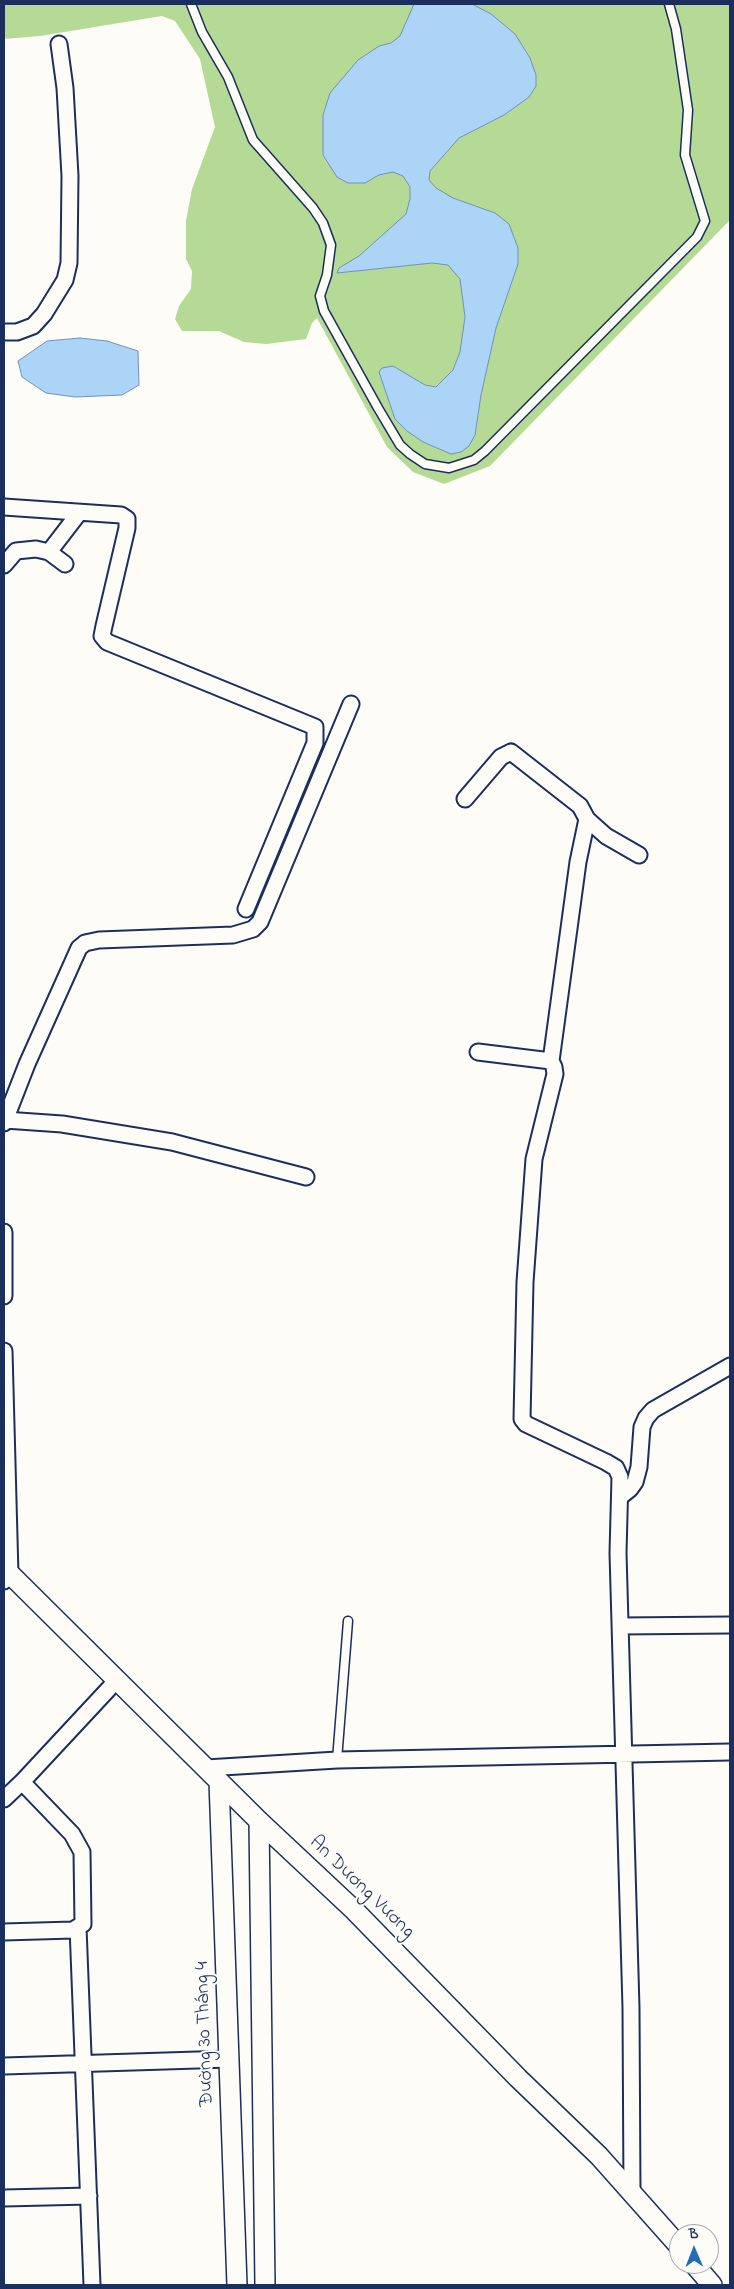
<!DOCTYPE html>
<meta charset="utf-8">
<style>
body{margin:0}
#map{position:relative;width:734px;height:2289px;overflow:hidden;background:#fdfcf7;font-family:"Indie Flower",sans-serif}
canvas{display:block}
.frame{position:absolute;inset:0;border:5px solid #1b2f5e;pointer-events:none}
.north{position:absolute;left:669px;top:2224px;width:50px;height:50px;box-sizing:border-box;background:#fdfcf7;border:1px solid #a3aaba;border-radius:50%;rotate:359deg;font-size:14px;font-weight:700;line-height:20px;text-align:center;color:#1b2f5e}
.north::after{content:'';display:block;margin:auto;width:18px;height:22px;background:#1f6fb2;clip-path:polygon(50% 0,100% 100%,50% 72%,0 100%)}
</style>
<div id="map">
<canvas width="734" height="2289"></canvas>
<div class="frame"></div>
<div class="north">B</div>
</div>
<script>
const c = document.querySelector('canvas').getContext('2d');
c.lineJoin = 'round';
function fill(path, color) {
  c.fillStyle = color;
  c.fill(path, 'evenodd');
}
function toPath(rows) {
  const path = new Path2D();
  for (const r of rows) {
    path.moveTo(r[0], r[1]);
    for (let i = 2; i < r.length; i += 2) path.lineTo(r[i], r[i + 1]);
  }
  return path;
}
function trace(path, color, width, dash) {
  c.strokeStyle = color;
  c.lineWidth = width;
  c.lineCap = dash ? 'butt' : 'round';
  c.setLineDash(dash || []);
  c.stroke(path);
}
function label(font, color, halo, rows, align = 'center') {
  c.font = font + ' "Indie Flower",sans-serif';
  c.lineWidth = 4;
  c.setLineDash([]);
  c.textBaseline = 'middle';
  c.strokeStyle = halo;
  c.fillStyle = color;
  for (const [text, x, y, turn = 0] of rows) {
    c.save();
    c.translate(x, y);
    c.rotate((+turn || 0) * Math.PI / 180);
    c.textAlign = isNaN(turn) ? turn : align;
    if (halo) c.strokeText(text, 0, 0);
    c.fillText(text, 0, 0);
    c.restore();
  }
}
const green = toPath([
 [4,4,730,4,730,220,490,466,444,484,413,472,387,447,317,318,312,323,306,339,266,344,244,342,219,331,182,331,175,319,179,306,191,289,192,271,186,259,186,221,192,189,215,127,200,59,175,21,162,16,40,36,4,39]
]);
const water = toPath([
 [414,4,472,4,491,14,515,34,530,58,536,75,536,86,529,97,504,115,459,138,430,171,429,180,436,188,453,198,495,213,509,224,518,248,518,264,496,328,481,395,475,435,469,446,461,452,451,454,423,442,407,431,395,419,379,372,382,368,393,366,425,385,436,387,453,370,460,352,465,317,460,279,448,265,432,263,337,273,339,268,359,256,406,214,410,199,410,187,403,176,393,172,379,175,365,183,348,183,337,177,323,155,323,115,330,93,358,60,379,46,391,43,400,36,414,4],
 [80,338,107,341,138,351,139,385,122,395,75,397,46,393,22,377,18,361,47,341,80,338]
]);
const service = toPath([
 [191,4,202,32,228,77,253,140,313,208,323,223,331,245,327,275,320,296,324,311,378,408,400,445,410,454,425,464,449,468,474,460,485,451,697,237,705,221,685,155,688,110,676,29,669,4],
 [337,1760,348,1621]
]);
const minor = toPath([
 [4,332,17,332,33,326,44,314,65,280,69,263,70,176,65,88,59,44],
 [4,507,121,515,127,519,127,528,104,626,102,636,107,642,315,727,315,743,246,909],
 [49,552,65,564],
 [4,565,16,551,36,549,49,552,79,513],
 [465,799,501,757,511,752,580,806,587,819,578,862,551,1061],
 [587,819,606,836,639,855],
 [478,1052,551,1061,554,1067,555,1074,534,1159,525,1282,522,1419,526,1424,606,1462,616,1468,620,1477,618,1553,631,2008,632,2194],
 [5,1120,62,1124,172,1142,306,1177],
 [4,1123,27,1064,79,948,85,943,99,940,233,935,253,929,260,922,351,704],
 [4,1232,4,1296],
 [4,1351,10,1575,4,1581],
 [620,1497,630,1489,635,1482,639,1467,642,1427,646,1418,653,1410,730,1366],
 [620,1626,730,1625],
 [206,1768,337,1760,730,1752],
 [4,1799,22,1782],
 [78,1927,92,2285],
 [4,1932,73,1930,83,1924,82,1852,72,1834,22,1782,116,1681],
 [4,2066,230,2059],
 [4,2198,89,2196]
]);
const tertiary = toPath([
 [4,1568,259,1821,354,1910,518,2078,599,2156,679,2246],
 [219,1781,237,2285],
 [259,1821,265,2285],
 [694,2264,712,2285]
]);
const streetNames = [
 ["An Dương Vương",361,1888,44],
 ["Đường 30 Tháng 4",206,2034,-92]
];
fill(green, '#b4da95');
fill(water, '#acd4f7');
trace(water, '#7292ba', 1);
trace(service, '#1b2f5e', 11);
trace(minor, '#1b2f5e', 19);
trace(tertiary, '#1b2f5e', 22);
trace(service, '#fdfcf7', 8);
trace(minor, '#fdfcf7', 15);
trace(tertiary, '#fdfcf7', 19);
label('20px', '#1b2f5e', '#fdfcf7', streetNames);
</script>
